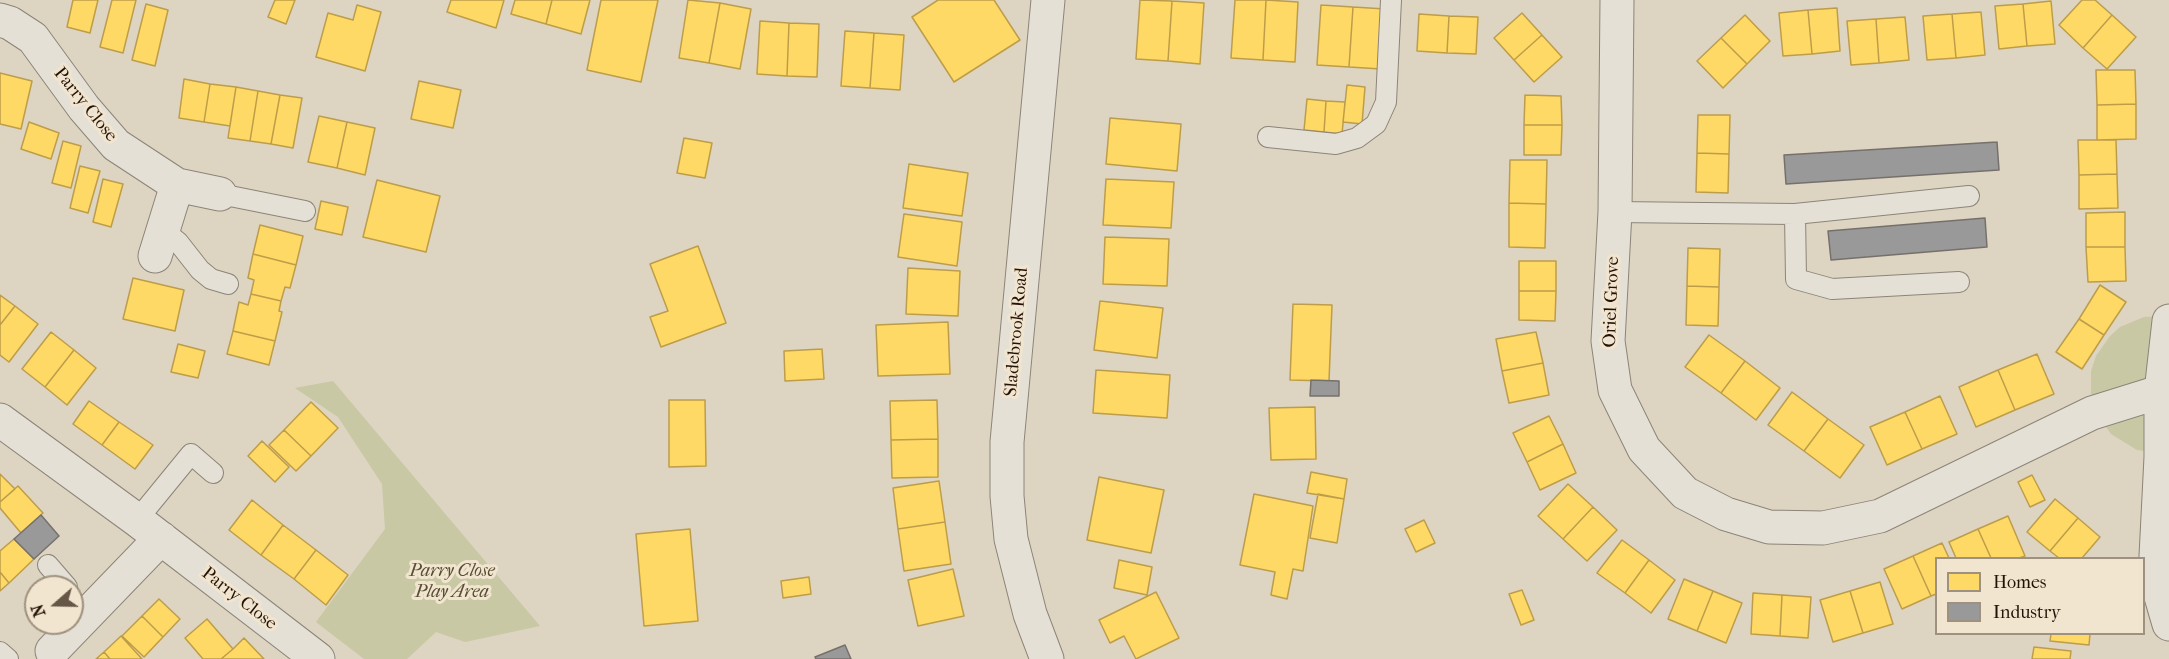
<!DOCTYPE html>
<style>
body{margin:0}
#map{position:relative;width:2169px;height:659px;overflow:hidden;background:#ddd4c1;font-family:"IM FELL French Canon",serif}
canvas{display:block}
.legend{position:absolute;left:1935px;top:557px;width:210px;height:78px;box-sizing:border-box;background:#f1e5cf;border:2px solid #9f917f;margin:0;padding:8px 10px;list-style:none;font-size:18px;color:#241206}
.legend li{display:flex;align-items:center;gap:12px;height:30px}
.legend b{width:30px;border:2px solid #9f917f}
.north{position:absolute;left:24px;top:575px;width:60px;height:60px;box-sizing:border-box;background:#f1e5cf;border:2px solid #9f917f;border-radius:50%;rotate:250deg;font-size:16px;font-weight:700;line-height:24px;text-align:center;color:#241206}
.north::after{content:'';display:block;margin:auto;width:21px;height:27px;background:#655647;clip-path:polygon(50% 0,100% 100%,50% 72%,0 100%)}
</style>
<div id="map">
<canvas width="2169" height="659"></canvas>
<ul class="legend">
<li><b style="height:16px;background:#ffd966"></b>Homes</li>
<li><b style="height:16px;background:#999"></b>Industry</li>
</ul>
<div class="north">N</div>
</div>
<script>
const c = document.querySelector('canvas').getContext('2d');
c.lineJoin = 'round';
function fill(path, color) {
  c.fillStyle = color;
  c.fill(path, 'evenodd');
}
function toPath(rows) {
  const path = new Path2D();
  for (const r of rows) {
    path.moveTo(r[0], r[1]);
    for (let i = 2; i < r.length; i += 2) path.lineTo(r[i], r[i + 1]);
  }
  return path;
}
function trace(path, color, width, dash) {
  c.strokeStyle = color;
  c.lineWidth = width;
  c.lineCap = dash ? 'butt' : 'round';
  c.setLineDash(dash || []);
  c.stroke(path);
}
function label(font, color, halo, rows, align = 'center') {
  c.font = font + ' "IM FELL French Canon",serif';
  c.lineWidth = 6;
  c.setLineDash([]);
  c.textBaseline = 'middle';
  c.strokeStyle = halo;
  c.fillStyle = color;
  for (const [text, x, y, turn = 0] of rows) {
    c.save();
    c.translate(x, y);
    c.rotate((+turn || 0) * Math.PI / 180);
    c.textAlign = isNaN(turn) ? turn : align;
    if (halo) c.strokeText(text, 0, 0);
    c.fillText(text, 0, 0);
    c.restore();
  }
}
const green = toPath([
 [2169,316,2161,453,2137,450,2111,434,2095,411,2091,396,2091,371,2096,356,2110,336,2120,327,2144,317],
 [333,381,540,626,465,642,436,632,407,659,364,659,316,622,385,529,382,484,338,417,295,388]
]);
const homes = toPath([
 [73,0,98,0,90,33,67,27,73,0],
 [112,0,136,0,123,53,100,47,112,0],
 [275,0,295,0,286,24,268,17,275,0],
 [451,0,504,0,496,28,447,12,451,0],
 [515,0,552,0,546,24,511,14,515,0],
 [552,0,590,0,581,34,546,24,552,0],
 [601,0,658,0,641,82,587,70,601,0],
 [688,0,720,3,709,63,679,58,688,0],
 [938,0,994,0,1020,40,954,82,912,17,938,0],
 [1140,0,1172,1,1168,61,1136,59,1140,0],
 [1235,0,1266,0,1263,60,1231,58,1235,0],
 [1266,0,1298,2,1295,62,1263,60,1266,0],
 [2082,0,2095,0,2112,15,2083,48,2059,25,2082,0],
 [1172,1,1204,3,1200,64,1168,61,1172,1],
 [2051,1,2055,44,2027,46,2023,4,2051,1],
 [720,3,751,9,740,69,709,63,720,3],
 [146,4,168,10,155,66,132,60,146,4],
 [2023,4,2027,46,1999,49,1995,6,2023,4],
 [357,5,381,12,365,71,316,57,328,13,353,20,357,5],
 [1321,5,1353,7,1349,67,1317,65,1321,5],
 [1353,7,1385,9,1381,69,1349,67,1353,7],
 [1837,8,1840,51,1812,54,1808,10,1837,8],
 [1808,10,1812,54,1783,56,1779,13,1808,10],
 [1981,12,1985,55,1956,58,1952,14,1981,12],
 [1522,13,1542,35,1514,60,1494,38,1522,13],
 [1419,14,1449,16,1447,53,1417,51,1419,14],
 [1952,14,1956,58,1927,60,1923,16,1952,14],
 [1745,15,1770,41,1747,64,1721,38,1745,15],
 [2112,15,2136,37,2107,69,2083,48,2112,15],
 [1449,16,1478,17,1476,54,1447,53,1449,16],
 [1905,17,1909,60,1879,63,1876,19,1905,17],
 [1876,19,1879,63,1851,65,1847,21,1876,19],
 [760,21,789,23,787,76,757,74,760,21],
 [789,23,819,24,817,77,787,76,789,23],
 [845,31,874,33,870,88,841,86,845,31],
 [874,33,904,35,900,90,870,88,874,33],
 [1542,35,1562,57,1534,82,1514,60,1542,35],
 [1721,38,1747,64,1723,88,1697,61,1721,38],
 [2096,70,2135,70,2136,104,2097,105,2096,70],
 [0,73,32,81,21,129,0,124,0,73],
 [184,79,210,84,204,122,179,118,184,79],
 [419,81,461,90,453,128,411,119,419,81],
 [210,84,236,87,230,126,204,122,210,84],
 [1347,85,1365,87,1362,124,1343,122,1347,85],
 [236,87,258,91,250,141,228,138,236,87],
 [258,91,280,95,271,144,250,141,258,91],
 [280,95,302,98,293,148,271,144,280,95],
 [1525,95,1561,96,1562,125,1524,125,1525,95],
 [1307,99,1326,101,1324,132,1304,130,1307,99],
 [1326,101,1345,102,1342,134,1324,132,1326,101],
 [2136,104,2136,139,2097,140,2097,105,2136,104],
 [1698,115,1730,115,1729,154,1697,153,1698,115],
 [319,116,347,122,337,168,308,162,319,116],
 [1110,118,1181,124,1177,171,1106,164,1110,118],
 [29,122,59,133,51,159,21,149,29,122],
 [347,122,375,128,365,175,337,168,347,122],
 [1524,125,1562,125,1561,155,1524,155,1524,125],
 [684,138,712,143,705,178,677,173,684,138],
 [2078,140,2116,140,2117,174,2079,175,2078,140],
 [63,141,81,146,71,188,52,183,63,141],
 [1697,153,1729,154,1728,193,1696,192,1697,153],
 [1510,160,1547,160,1546,204,1509,203,1510,160],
 [909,164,968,173,962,216,903,208,909,164],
 [80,166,100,171,88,213,70,208,80,166],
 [2117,174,2118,208,2079,209,2079,175,2117,174],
 [103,179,123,184,111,227,93,222,103,179],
 [1106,179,1174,182,1171,228,1103,225,1106,179],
 [377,180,440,196,426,252,363,237,377,180],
 [321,201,348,207,342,235,315,229,321,201],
 [1509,203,1546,204,1545,248,1509,247,1509,203],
 [2125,212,2125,247,2086,247,2086,213,2125,212],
 [904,214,962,222,957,266,898,257,904,214],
 [260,225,303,236,296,265,253,254,260,225],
 [1105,237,1169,239,1167,286,1103,284,1105,237],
 [698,246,726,323,661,347,650,317,668,311,650,264,698,246],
 [2086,247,2125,247,2126,281,2088,282,2086,247],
 [1688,248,1720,249,1719,287,1687,286,1688,248],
 [253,254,296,265,290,288,285,287,281,301,251,294,254,280,248,278,253,254],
 [1519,261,1556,261,1556,291,1519,291,1519,261],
 [908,268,960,271,958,316,906,314,908,268],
 [133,278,184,290,175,331,123,319,133,278],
 [2100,285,2126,302,2104,335,2079,319,2100,285],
 [1687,286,1719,287,1718,326,1686,325,1687,286],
 [1519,291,1556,291,1555,321,1519,320,1519,291],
 [251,294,281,301,279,311,282,312,275,341,233,331,239,302,248,305,251,294],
 [0,295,15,306,0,325,0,295],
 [1100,301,1163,308,1157,358,1094,350,1100,301],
 [1293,304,1332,305,1329,381,1290,380,1293,304],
 [15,306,38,324,9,362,0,355,0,325,15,306],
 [2079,319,2104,335,2082,369,2056,352,2079,319],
 [948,322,950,374,878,376,876,325,948,322],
 [233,331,275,341,269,365,227,354,233,331],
 [51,332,74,350,45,387,22,369,51,332],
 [1536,332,1543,363,1502,371,1496,339,1536,332],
 [1709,335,1745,361,1721,393,1685,367,1709,335],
 [178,344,205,351,198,378,171,372,178,344],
 [822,349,824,379,785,381,784,351,822,349],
 [74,350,96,368,67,405,45,387,74,350],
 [2037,354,2054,394,2015,410,1998,370,2037,354],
 [1745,361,1780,388,1756,420,1721,393,1745,361],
 [1543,363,1549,395,1509,403,1502,371,1543,363],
 [1096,370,1170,375,1167,418,1093,413,1096,370],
 [1998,370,2015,410,1976,427,1959,387,1998,370],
 [1792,392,1828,419,1804,451,1768,425,1792,392],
 [1940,396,1957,434,1922,449,1905,412,1940,396],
 [669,400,705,400,706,466,669,467,669,400],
 [937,400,938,439,891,440,890,401,937,400],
 [89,401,119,422,102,445,73,424,89,401],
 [311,402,338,428,311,456,284,430,311,402],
 [1315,407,1316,459,1271,460,1269,408,1315,407],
 [1905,412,1922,449,1887,465,1870,427,1905,412],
 [1549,416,1563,444,1527,462,1513,433,1549,416],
 [1828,419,1864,445,1840,478,1804,451,1828,419],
 [119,422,153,445,135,469,102,445,119,422],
 [284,430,311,456,296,471,269,445,284,430],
 [938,439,938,477,892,478,891,440,938,439],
 [262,441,289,467,275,482,248,456,262,441],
 [1563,444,1576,473,1540,490,1527,462,1563,444],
 [1311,472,1347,479,1344,499,1307,493,1311,472],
 [0,474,15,489,0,502,0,474],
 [2032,475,2045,500,2030,507,2018,482,2032,475],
 [1099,477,1164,490,1151,553,1087,540,1099,477],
 [939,481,945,522,898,529,893,488,939,481],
 [1568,484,1593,507,1563,539,1538,516,1568,484],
 [18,486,43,513,21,533,0,508,0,502,18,486],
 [1254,494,1313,506,1303,571,1293,569,1287,599,1271,595,1275,572,1240,565,1254,494],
 [1318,494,1344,499,1337,543,1310,538,1318,494],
 [2055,499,2078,518,2050,551,2027,532,2055,499],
 [252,500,283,525,261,555,229,530,252,500],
 [1593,507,1617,530,1587,561,1563,539,1593,507],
 [2008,516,2025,556,2019,558,1991,558,1978,529,2008,516],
 [2078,518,2100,537,2082,558,2059,558,2050,551,2078,518],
 [1424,520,1435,543,1416,552,1405,529,1424,520],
 [945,522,951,564,904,571,898,529,945,522],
 [283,525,316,550,294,579,261,555,283,525],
 [690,529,698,621,644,626,636,534,690,529],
 [1978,529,1991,558,1956,558,1949,542,1978,529],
 [14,539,34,559,9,583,0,572,0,551,14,539],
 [1622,540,1649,560,1625,593,1597,573,1622,540],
 [1942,543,1949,558,1936,558,1936,594,1931,596,1913,556,1942,543],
 [316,550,348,575,326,605,294,579,316,550],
 [1913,556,1931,596,1902,609,1884,569,1913,556],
 [1119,560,1152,567,1147,595,1114,588,1119,560],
 [1649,560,1675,580,1651,613,1625,593,1649,560],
 [953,569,964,616,918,626,908,580,953,569],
 [0,572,9,583,0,591,0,572],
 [809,577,811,594,783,598,781,581,809,577],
 [1684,579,1713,591,1697,631,1668,619,1684,579],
 [1880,582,1893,624,1863,633,1850,591,1880,582],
 [1522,590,1534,620,1521,625,1509,594,1522,590],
 [1713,591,1742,603,1726,643,1697,631,1713,591],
 [1850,591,1863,633,1833,642,1820,600,1850,591],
 [1156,592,1179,638,1136,659,1124,636,1110,643,1099,620,1156,592],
 [1753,593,1782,595,1780,636,1751,634,1753,593],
 [1782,595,1811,597,1808,638,1780,636,1782,595],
 [159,599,180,619,163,637,142,616,159,599],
 [142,616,163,637,144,657,122,636,142,616],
 [207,619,233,649,221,659,203,659,185,638,207,619],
 [2051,634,2090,634,2089,645,2050,641,2051,634],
 [121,636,142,659,110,659,104,652,121,636],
 [244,638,264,659,221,659,233,649,244,638],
 [2034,647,2071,651,2070,659,2032,659,2034,647],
 [104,652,110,659,96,659,104,652]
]);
const industry = toPath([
 [1997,142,1999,170,1786,184,1784,155,1997,142],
 [1985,218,1987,247,1831,260,1828,231,1985,218],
 [1311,380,1339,381,1339,396,1310,396,1311,380],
 [41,515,59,536,34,559,14,539,41,515],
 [845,645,851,659,816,659,815,657,845,645]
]);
const service = toPath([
 [1268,137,1336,144,1357,138,1376,124,1386,102,1391,0],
 [220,194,305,211],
 [1615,212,1795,214,1969,196],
 [1795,214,1796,279,1832,289,1959,282],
 [163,230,178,242,200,270,211,279,228,284],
 [137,520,191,454,213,473],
 [48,565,67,587],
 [0,652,8,659]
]);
const minor = toPath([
 [1617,0,1615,212,1608,341,1615,390,1644,449,1685,493,1726,514,1769,527,1823,528,1880,516,2092,413,2169,389],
 [0,20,10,23,33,38,84,108,116,145,177,185,220,194],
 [155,256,177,185],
 [2169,321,2161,392,2161,457,2155,576,2169,624],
 [0,420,137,520,318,659],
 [52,651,161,538],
 [1047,659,1030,614,1011,539,1007,496,1007,442,1048,0]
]);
const streetNames = [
 ["Parry Close",85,105,51],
 ["Oriel Grove",1612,302,-88],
 ["Sladebrook Road",1017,332,-85],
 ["Parry Close",239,599,38]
];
const parkNames = [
 ["Parry Close",452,572],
 ["Play Area",452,593]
];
fill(green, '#c8c8a4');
fill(homes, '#ffd966');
trace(homes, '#bd9d49', 1.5);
fill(industry, '#999');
trace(industry, '#76706d', 1.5);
trace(service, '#8c8478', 22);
trace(minor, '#8c8478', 35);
trace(service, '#e5e0d6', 20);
trace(minor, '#e5e0d6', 33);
label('18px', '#241206', '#f1e5cf', streetNames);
label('italic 18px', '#574e35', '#f1e5cf', parkNames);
</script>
